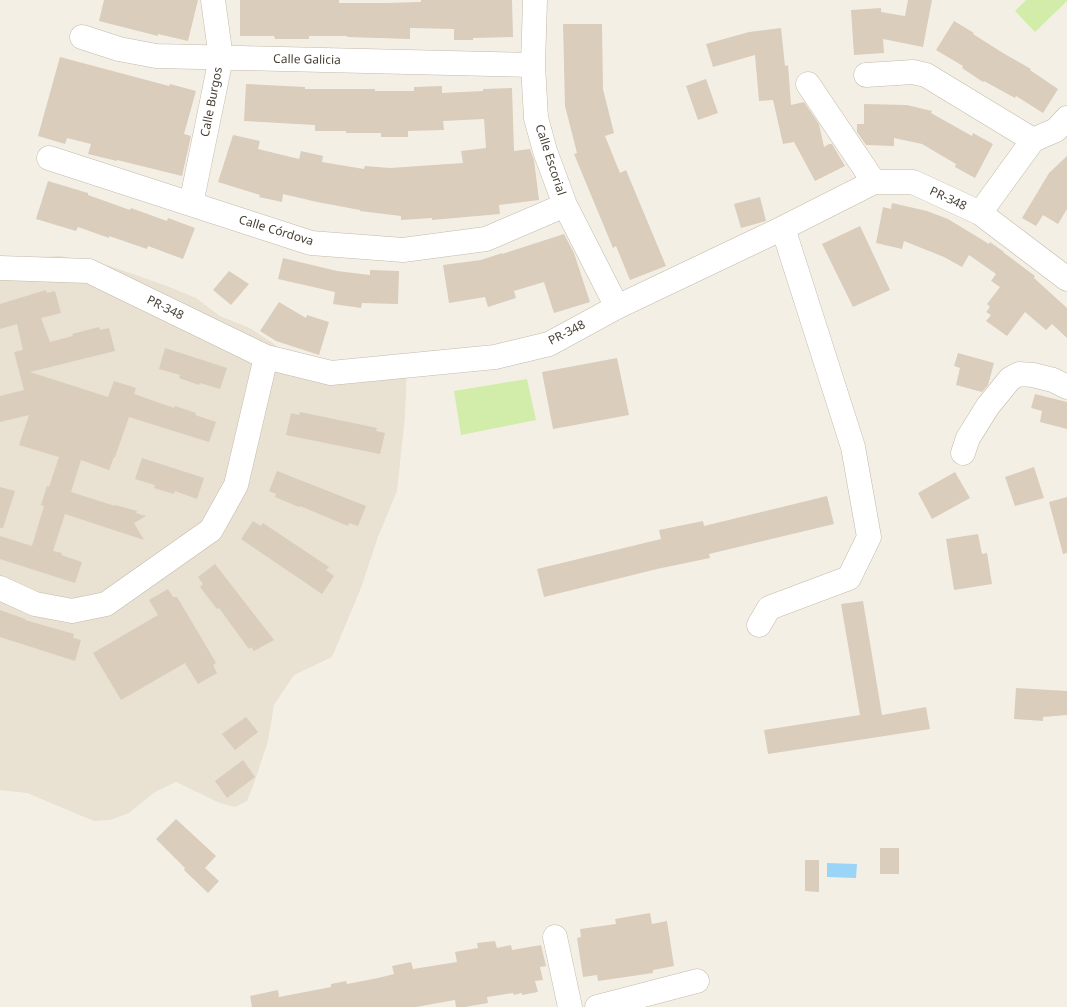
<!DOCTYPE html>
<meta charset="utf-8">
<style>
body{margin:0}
canvas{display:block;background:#f4efe5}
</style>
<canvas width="1067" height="1007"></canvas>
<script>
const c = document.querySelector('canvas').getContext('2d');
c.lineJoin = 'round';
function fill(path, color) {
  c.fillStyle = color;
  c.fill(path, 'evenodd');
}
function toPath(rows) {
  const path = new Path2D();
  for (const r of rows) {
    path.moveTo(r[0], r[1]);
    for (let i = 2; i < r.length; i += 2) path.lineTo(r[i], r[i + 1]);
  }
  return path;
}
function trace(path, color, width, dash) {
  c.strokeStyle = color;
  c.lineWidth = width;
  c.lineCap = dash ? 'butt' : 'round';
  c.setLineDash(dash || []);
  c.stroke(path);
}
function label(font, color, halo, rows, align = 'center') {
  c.font = font + ' "Noto Sans",sans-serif';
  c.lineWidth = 4;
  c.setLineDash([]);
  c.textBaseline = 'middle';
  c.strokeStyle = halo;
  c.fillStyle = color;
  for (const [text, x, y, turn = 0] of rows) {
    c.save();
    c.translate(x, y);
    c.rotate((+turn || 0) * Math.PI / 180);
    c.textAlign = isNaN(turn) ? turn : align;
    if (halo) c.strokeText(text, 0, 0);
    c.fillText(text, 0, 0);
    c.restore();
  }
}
const residential = toPath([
 [60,256,90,261,110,266,167,286,196,298,220,316,250,328,274,344,290,358,312,365,407,366,405,416,397,491,378,537,361,588,332,657,294,675,274,705,268,741,253,786,247,801,235,807,220,803,176,782,155,792,129,813,110,820,94,821,27,793,0,790,0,270,37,257]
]);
const green = toPath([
 [1026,0,1067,0,1067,1,1035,32,1015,11],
 [527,379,536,420,461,435,454,391]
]);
const water = toPath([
 [827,863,857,864,856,878,827,877]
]);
const building = toPath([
 [104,0,198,0,188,41,158,34,158,36,99,21],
 [240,0,339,0,339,3,385,3,421,2,421,0,512,0,513,37,473,38,473,40,454,40,454,29,410,28,410,39,347,37,347,36,309,36,309,39,275,39,274,36,240,36],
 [908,0,932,0,923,47,883,39,884,53,854,55,851,10,881,8,881,12,905,16],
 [954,21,974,33,973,34,1003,53,1031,69,1030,70,1058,89,1043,113,1016,96,1015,98,984,81,983,82,962,68,963,66,936,50],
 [563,24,602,24,603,89,614,133,605,136,620,173,626,170,666,266,630,280,616,246,613,248,574,154,577,153,565,106],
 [781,28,785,66,788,65,791,105,804,102,819,124,824,147,829,144,832,144,845,166,815,181,794,142,783,144,773,100,759,101,755,55,713,67,706,44,749,32],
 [60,57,169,86,170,84,196,91,184,134,191,136,182,176,117,160,117,161,88,154,91,144,67,138,65,144,38,136],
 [706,79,718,113,698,120,686,86],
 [246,84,305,87,305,89,375,89,375,91,414,91,414,87,442,86,442,93,483,91,483,89,512,88,514,151,530,149,534,160,539,200,499,205,500,214,432,220,432,218,401,220,401,216,360,211,360,210,317,202,283,194,282,202,259,197,260,195,218,182,233,135,260,141,258,149,299,159,301,151,323,156,322,162,364,169,365,166,390,168,463,163,461,151,486,148,484,119,443,121,444,130,408,131,408,137,381,137,381,133,346,133,346,131,315,131,315,125,244,121],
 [864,104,907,105,932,111,931,113,972,136,973,133,993,144,975,178,955,167,956,164,922,144,894,138,894,146,866,145,857,132,857,124,864,124],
 [1067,156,1067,209,1058,224,1043,215,1036,226,1022,218,1049,173],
 [48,181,88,193,88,195,130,210,131,208,167,221,168,218,195,228,183,259,148,246,147,249,109,236,109,238,78,227,76,231,36,219],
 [760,197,766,221,741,228,734,204],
 [892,203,927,211,948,219,989,244,990,242,1004,252,1003,252,1035,276,1034,278,1067,308,1067,338,1052,324,1046,330,1025,312,1007,336,986,321,991,315,986,312,990,307,987,304,1000,287,991,281,996,274,969,255,962,267,944,257,904,241,902,249,876,243,883,207,891,209],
 [860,226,890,290,853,307,822,244],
 [564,234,574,253,590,302,554,313,544,282,514,291,516,298,488,307,485,297,449,303,443,265,481,260,502,253,502,254],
 [283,258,337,271,370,275,370,270,399,271,398,304,362,303,361,308,333,304,335,292,278,279],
 [229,271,249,284,231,305,213,290],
 [46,290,47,293,55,291,61,313,41,318,50,342,73,336,72,334,99,327,100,330,109,328,115,351,30,372,108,397,114,381,136,388,134,394,174,408,175,406,196,413,195,415,216,422,209,442,129,417,115,457,114,457,109,470,81,460,71,492,115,506,115,505,137,511,136,513,146,516,134,523,144,540,65,514,53,551,62,553,61,555,82,562,75,583,0,559,0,536,32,546,44,506,41,505,47,486,49,487,59,457,19,445,29,415,0,422,0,396,24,390,14,352,23,350,17,324,0,329,0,304],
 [279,302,306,318,307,315,329,322,319,355,276,341,260,331],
 [165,348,227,368,220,389,200,383,199,385,179,378,180,375,159,369],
 [958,353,994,363,988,385,982,392,956,385,960,368,954,366],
 [617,358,629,415,553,429,542,372],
 [1035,394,1067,402,1067,429,1040,422,1042,411,1031,408],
 [300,412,377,428,376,431,385,433,380,454,286,435,291,413,299,415],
 [142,458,204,478,197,499,175,491,174,494,154,488,155,485,135,479],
 [1034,467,1044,498,1015,506,1005,477],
 [277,471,366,506,358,526,349,523,348,526,300,506,299,507,275,497,276,494,269,491],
 [955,472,970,498,932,519,918,493],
 [0,487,15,491,3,528,0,528],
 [827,496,834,524,709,554,710,558,657,569,544,597,537,569,661,539,659,530,703,521,704,526],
 [1067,497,1067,553,1063,554,1049,502],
 [253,521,261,526,263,523,329,567,326,570,334,576,322,594,241,539],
 [978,534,982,554,987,553,992,584,954,590,946,539],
 [215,564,274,640,254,651,251,647,249,649,219,608,217,609,200,587,203,584,198,577],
 [168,589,173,597,177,597,202,639,216,663,213,665,217,673,198,684,185,663,121,700,93,653,158,615,149,600],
 [863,601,882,715,926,707,930,729,768,754,764,730,860,715,841,604],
 [0,610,25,619,25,620,74,634,73,638,81,640,75,661,0,637],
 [1016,688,1067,691,1067,715,1043,717,1043,721,1014,719],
 [246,717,258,732,235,750,222,734],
 [243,760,255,777,227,798,215,781],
 [176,819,216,856,205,868,219,881,208,893,184,870,185,868,156,839],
 [880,848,899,848,899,874,880,874],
 [805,860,819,860,819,892,805,891],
 [650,913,652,924,667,921,674,966,653,970,653,973,598,981,597,975,583,977,577,938,581,937,580,929,616,924,615,919],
 [495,941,497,948,511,945,512,950,541,945,546,966,540,967,543,980,535,981,538,992,522,995,522,993,514,995,513,993,487,997,488,1003,465,1007,456,1007,455,1000,416,1007,252,1007,250,996,278,990,279,997,331,987,331,984,346,981,347,984,378,978,394,974,392,966,411,962,413,969,457,962,455,952,478,948,477,943]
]);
const minor = toPath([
 [535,0,533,65,536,118,545,151,565,205,617,307],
 [82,37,119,49,156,56,533,65],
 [866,75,913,72,926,75,1033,140,1056,130,1067,118],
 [808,84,874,182],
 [49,158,311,243,403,250,486,239,565,205],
 [191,204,221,58,213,0],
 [980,213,1033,140],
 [0,268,89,271,266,357,331,373,495,357,549,344,617,307,783,228,874,182,913,182,980,213,1067,279],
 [963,453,968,438,988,406,1010,379,1019,374,1033,375,1053,380,1067,387],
 [0,588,35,604,72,611,106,604,211,530,236,485,266,357],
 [759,625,769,608,849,578,869,537,853,447,783,228],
 [555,937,570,1007],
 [597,1007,697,981]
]);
const streetNames = [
 ["Calle Galicia",307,60,1],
 ["Calle Burgos",212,102,-79],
 ["Calle Escorial",550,160,72],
 ["PR-348",948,199,25],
 ["Calle Córdova",276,231,17],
 ["PR-348",165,308,26],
 ["PR-348",567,333,-27]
];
fill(residential, '#e9e1d2');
fill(green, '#d1eda9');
fill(water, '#9ad5f7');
fill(building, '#dacdbc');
trace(minor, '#c3b9a9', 25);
trace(minor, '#fff', 24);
label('12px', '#473f34', '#fff', streetNames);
</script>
